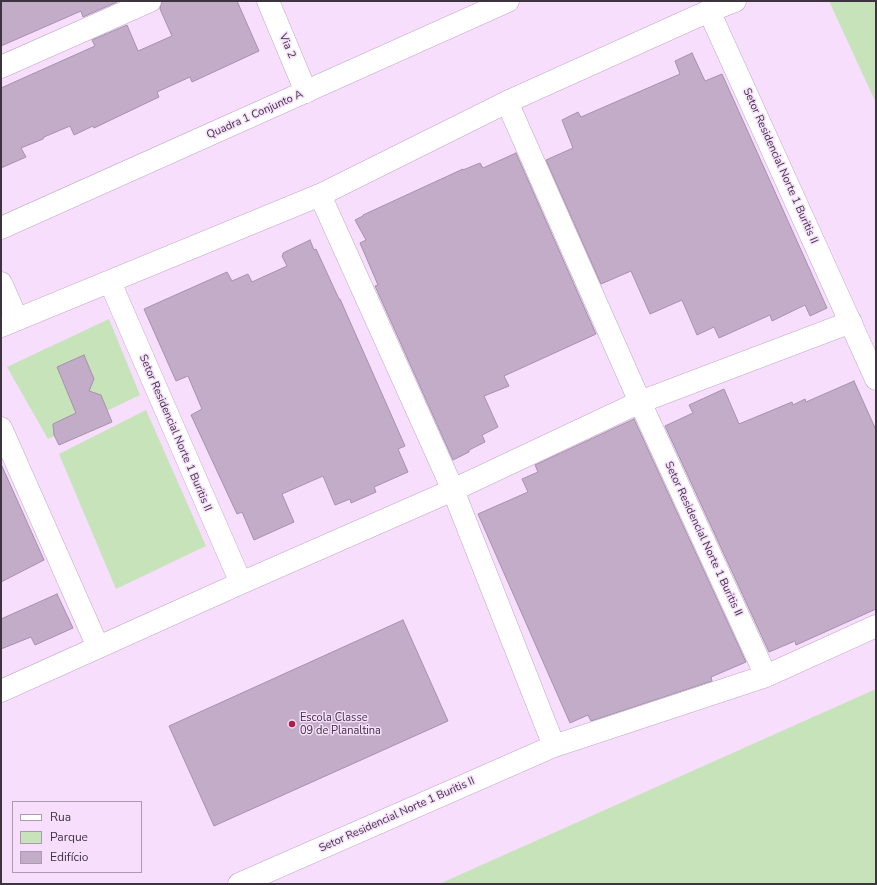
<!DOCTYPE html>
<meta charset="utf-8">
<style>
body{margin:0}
#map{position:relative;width:877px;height:885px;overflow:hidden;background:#f6defc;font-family:"Nunito Sans",sans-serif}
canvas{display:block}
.frame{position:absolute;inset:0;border:2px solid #3d343f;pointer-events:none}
.legend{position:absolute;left:12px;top:801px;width:130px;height:72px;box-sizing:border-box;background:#f6defc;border:1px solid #ac9ab0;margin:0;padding:5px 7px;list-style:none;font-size:12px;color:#3d343f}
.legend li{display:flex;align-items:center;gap:8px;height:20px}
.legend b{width:20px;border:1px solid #ac9ab0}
</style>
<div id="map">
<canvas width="877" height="885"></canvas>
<div class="frame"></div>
<ul class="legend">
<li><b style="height:5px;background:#fff"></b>Rua</li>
<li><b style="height:11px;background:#c7e3ba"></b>Parque</li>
<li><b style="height:11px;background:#c3acc8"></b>Edifício</li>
</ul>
</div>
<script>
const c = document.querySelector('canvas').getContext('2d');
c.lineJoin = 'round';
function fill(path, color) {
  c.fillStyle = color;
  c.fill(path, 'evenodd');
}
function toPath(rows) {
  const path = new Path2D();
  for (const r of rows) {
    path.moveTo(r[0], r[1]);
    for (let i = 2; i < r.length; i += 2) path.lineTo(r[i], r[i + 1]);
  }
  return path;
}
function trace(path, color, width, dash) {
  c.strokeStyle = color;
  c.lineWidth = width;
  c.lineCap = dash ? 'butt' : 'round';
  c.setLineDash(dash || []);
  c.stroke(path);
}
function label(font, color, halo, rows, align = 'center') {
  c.font = font + ' "Nunito Sans",sans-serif';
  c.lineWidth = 3;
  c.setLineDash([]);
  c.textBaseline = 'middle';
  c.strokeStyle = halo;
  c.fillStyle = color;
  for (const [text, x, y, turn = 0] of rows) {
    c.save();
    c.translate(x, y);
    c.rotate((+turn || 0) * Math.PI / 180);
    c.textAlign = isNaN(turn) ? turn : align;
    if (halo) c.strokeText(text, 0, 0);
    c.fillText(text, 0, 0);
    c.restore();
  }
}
const green = toPath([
 [829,1,876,1,876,103],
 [109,319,140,395,48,439,7,367],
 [146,410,206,546,116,589,59,454],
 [876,689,876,884,439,884]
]);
const building = toPath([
 [1,1,116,1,117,2,83,17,81,11,1,46,1,1],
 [162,1,237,1,259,51,192,82,190,77,157,92,159,97,94,128,93,126,74,135,70,126,44,137,43,139,21,148,26,157,1,168,1,88,95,46,92,40,127,25,138,51,172,36,160,9,162,1],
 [692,53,705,81,722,74,827,308,810,316,805,305,772,321,770,315,719,338,714,327,697,335,682,300,650,314,631,271,601,284,546,160,573,148,562,120,578,112,581,117,680,74,675,61,692,53],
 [516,153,596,334,504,376,509,386,484,396,498,427,482,435,485,442,469,450,469,452,453,460,375,286,378,285,360,243,366,240,355,220,363,216,363,215,463,169,463,170,480,163,483,168,516,153],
 [310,240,314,250,316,249,339,299,340,299,405,446,398,449,408,472,374,487,376,492,351,503,350,499,335,505,323,476,282,494,294,522,254,540,242,512,237,514,191,415,202,409,188,376,176,381,144,309,227,272,232,281,248,274,252,282,287,266,282,256,283,255,283,253,310,240],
 [84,355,94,379,89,391,101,395,112,422,59,445,54,435,53,424,76,413,57,367,84,355],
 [854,381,876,430,876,609,796,645,795,641,769,652,665,426,693,413,689,405,724,389,739,424,792,402,793,405,805,399,806,402,854,381],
 [634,419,746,662,711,677,712,681,591,721,588,715,570,723,478,514,528,492,522,479,538,472,535,465,634,419],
 [1,464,44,560,1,582,1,464],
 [57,594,73,628,35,645,31,637,1,649,1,619,57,594],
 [403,620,448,721,214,826,169,726,403,620]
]);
const minor = toPath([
 [268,1,306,92],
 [709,11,876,379],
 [1,67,150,1],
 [507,102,640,402,766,676],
 [320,195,453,490,554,746],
 [110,282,241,583],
 [1,428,98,647],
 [1,691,241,583,453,490,640,402,851,322],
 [239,884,554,746,766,676,876,626]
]);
const tertiary = toPath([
 [1,228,508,1],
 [1,283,17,319],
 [1,326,320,195,507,102,709,11,735,1]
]);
const markers = [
 [292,724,4,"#b11f47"]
];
const streetNames = [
 ["Via 2",287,46,67],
 ["Quadra 1 Conjunto A",255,115,-24],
 ["Setor Residencial Norte 1 Buritis II",780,166,66],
 ["Setor Residencial Norte 1 Buritis II",175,433,67],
 ["Setor Residencial Norte 1 Buritis II",703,539,65],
 ["Setor Residencial Norte 1 Buritis II",397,815,-24]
];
const poiNames = [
 ["Escola Classe",300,718],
 ["09 de Planaltina",300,731]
];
fill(green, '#c7e3ba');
fill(building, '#c3acc8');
trace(building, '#a690ac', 1);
trace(minor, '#bfa8c5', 23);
trace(tertiary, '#bfa8c5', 23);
trace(minor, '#fff', 22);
trace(tertiary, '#fff', 22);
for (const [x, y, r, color] of markers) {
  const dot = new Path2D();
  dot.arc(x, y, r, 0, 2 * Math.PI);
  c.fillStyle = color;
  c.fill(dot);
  trace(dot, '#f6defc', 1.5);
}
label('11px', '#3d343f', '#f6defc', streetNames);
label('11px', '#3d343f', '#f6defc', poiNames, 'left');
</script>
